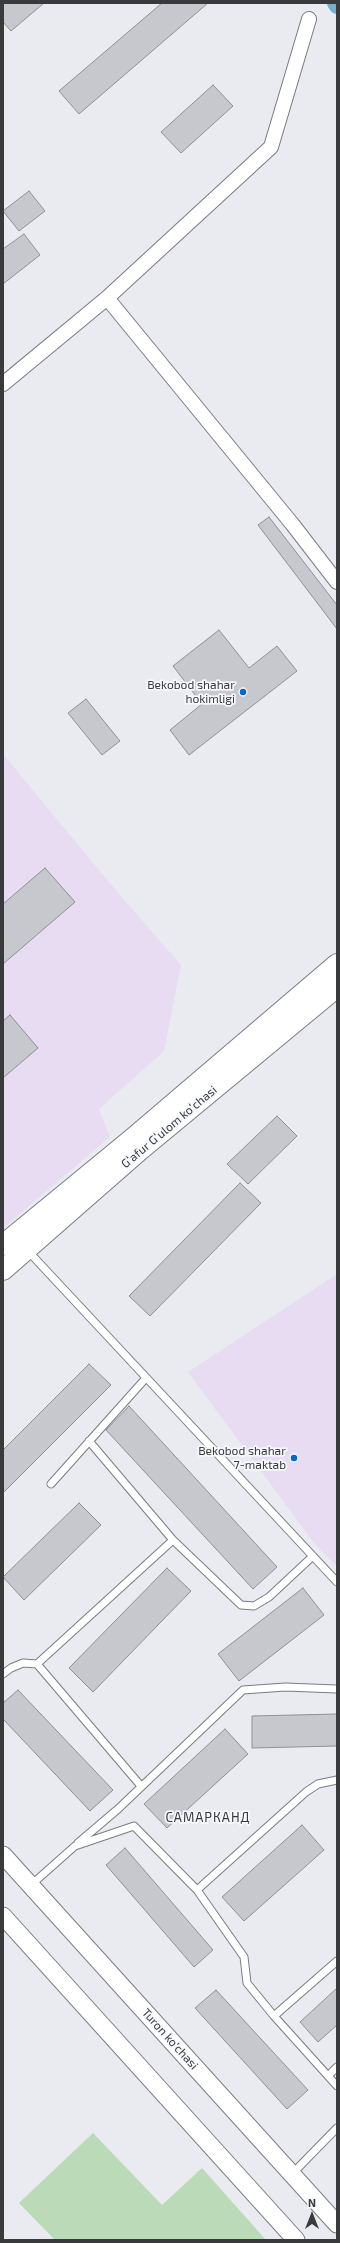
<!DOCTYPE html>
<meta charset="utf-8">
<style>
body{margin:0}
#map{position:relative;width:340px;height:2243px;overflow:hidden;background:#e9ebf1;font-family:"Exo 2",sans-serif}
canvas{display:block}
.frame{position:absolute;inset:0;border:4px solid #393a3c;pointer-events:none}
.north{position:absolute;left:292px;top:2195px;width:40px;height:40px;-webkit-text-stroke:3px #f6f8fe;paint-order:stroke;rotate:0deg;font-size:11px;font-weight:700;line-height:16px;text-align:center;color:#393a3c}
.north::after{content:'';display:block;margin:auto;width:14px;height:18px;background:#393a3c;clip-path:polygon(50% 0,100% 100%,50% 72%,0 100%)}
</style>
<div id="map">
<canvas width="340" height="2243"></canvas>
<div class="frame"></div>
<div class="north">N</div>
</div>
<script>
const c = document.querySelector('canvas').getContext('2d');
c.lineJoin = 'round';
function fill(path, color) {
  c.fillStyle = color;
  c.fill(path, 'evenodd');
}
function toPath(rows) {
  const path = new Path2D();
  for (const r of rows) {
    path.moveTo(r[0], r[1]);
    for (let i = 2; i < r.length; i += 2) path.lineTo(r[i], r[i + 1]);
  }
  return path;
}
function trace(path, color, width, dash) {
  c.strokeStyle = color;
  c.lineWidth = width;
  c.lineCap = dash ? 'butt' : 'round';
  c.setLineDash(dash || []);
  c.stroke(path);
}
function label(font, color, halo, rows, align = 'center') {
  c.font = font + ' "Exo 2",sans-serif';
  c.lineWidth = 3.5;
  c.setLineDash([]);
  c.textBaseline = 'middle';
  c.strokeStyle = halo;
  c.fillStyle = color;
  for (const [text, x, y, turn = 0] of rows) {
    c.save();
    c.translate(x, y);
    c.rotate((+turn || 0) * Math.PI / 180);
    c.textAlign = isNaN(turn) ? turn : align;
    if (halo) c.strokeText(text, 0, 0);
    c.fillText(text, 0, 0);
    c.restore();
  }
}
const education = toPath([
 [3,754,118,893,181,965,164,1051,99,1109,110,1137,3,1228],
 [337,1274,337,1567,314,1543,188,1372]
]);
const green = toPath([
 [93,2133,162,2205,202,2168,266,2240,55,2240,19,2203]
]);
const canal = toPath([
 [335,3,337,6]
]);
const building = toPath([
 [3,3,44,3,11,31,3,22,3,3],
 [162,3,208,3,79,114,59,91,162,3],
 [213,85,233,106,181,153,161,132,213,85],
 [29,191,45,211,19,231,3,211,29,191],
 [24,234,40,255,3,284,3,249,24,234],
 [269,517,337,605,337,629,258,525,269,517],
 [219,630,249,668,277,646,297,671,189,755,170,730,202,704,173,666,219,630],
 [86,699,120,741,102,755,68,713,86,699],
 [45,868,75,902,3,964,3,904,45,868],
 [10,1015,38,1048,3,1078,3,1021,10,1015],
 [277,1116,297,1136,248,1184,227,1164,277,1116],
 [240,1183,261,1203,150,1316,129,1296,240,1183],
 [89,1364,111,1385,3,1493,3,1450,89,1364],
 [129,1406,277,1567,253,1589,106,1430,129,1406],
 [79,1503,101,1525,24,1600,3,1577,79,1503],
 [167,1568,191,1591,93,1692,69,1668,167,1568],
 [303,1588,324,1615,239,1681,218,1654,303,1588],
 [18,1690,113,1790,90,1811,3,1719,3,1703,18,1690],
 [337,1714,337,1746,252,1748,252,1716,337,1714],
 [225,1729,248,1754,167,1828,144,1804,225,1729],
 [302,1825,324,1850,244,1921,222,1897,302,1825],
 [125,1848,213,1950,194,1967,106,1865,125,1848],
 [337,1988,337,2025,318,2042,300,2022,337,1988],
 [216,1990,308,2090,287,2109,195,2008,216,1990]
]);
const service = toPath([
 [28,1251,337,1582],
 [89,1441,173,1540,241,1605,254,1606,269,1597,313,1556],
 [51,1484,146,1378],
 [37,1664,141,1786],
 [3,1674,11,1668,23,1663,37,1664,173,1540],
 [78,1843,118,1809,243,1690,285,1687,337,1689],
 [31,1885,75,1846,134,1826,197,1890,244,1957,247,1983,274,2016,337,2086],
 [197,1890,306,1792,318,1784,337,1780],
 [274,2016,337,1961],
 [328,2076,337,2067],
 [292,2174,337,2128]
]);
const minor = toPath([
 [107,298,293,525,337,582],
 [3,384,107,298,271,147,309,19]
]);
const tertiary = toPath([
 [3,1855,337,2224],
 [3,1916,296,2240]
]);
const secondary = toPath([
 [3,1245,132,1139,337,964],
 [3,1270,140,1150,337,987]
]);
const markers = [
 [243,692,4,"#0767d0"],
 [294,1458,4,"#0767d0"]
];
const poiNames = [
 ["Bekobod shahar",235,685],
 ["hokimligi",235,699],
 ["Bekobod shahar",286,1451],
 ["7-maktab",286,1465]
];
const streetNames = [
 ["Gʻafur Gʻulom koʻchasi",169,1127,-40],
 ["Turon ko'chasi",170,2039,48]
];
const neighbourhoodNames = [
 ["САМАРКАНД",208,1818]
];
fill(education, '#e7dcf1');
fill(green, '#bbdab8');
trace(canal, '#78adcb', 16);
fill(building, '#c6c8cd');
trace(building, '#8e9095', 1);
trace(service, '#7a7c81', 9);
trace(minor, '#7a7c81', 16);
trace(tertiary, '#7a7c81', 19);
trace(secondary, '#7a7c81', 22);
trace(service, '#fff', 7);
trace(minor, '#fff', 14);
trace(tertiary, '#fff', 17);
trace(secondary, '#fff', 20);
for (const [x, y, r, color] of markers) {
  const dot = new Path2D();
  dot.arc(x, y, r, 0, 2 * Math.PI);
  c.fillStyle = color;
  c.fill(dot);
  trace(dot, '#f6f8fe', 1.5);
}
label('12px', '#393a3c', '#f6f8fe', poiNames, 'right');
label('12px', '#393a3c', '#f6f8fe', streetNames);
c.letterSpacing = '1px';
label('13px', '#393a3c', '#f6f8fe', neighbourhoodNames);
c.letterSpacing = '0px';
</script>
